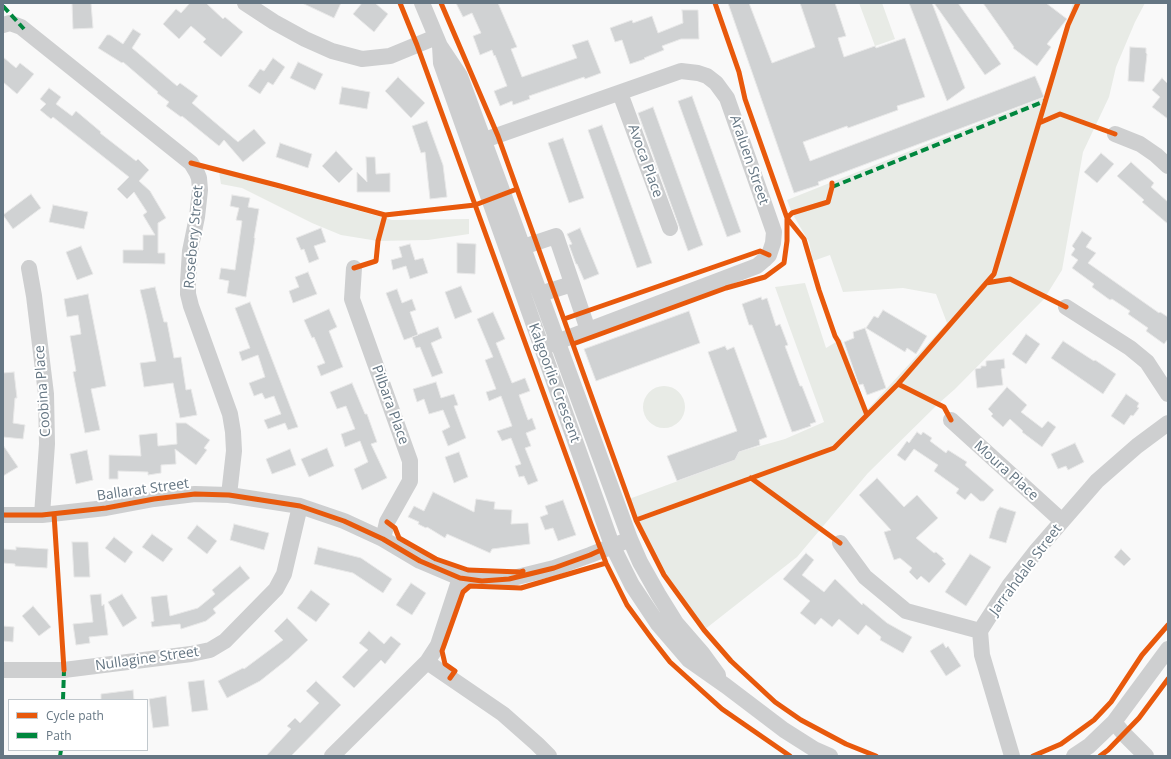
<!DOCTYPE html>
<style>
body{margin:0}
#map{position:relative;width:1171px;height:759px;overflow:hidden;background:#f9f9f9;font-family:"Open Sans",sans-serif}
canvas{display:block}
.frame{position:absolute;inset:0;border:4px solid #657683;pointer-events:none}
.legend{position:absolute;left:8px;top:699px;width:140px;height:52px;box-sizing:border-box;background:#fff;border:1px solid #c1c8cd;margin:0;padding:5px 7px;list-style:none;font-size:12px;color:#657683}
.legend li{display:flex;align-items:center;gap:8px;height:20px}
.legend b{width:20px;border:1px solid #c1c8cd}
</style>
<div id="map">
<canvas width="1171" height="759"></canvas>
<div class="frame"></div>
<ul class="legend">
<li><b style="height:5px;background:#e8590c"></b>Cycle path</li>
<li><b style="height:5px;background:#00873e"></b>Path</li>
</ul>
</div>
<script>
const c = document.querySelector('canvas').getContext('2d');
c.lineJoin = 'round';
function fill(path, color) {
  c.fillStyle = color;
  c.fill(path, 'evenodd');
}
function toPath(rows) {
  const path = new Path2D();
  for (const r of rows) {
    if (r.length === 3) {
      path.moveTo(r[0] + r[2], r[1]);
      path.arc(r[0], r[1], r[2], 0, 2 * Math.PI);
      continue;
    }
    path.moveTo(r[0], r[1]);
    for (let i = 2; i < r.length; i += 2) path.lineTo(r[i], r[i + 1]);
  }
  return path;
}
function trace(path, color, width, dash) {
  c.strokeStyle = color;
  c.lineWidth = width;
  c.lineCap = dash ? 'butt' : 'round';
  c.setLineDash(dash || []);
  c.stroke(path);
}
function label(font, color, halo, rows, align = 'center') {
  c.font = font + ' "Open Sans",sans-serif';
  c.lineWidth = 4;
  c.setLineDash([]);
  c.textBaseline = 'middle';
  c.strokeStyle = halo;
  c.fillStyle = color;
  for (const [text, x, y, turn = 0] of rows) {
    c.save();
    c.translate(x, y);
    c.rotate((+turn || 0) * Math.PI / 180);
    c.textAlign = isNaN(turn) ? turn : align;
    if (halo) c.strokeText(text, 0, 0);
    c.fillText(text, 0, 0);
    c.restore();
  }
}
const green = toPath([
 [859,3,882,3,895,39,875,46],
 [1073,3,1145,3,1135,22,1116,67,1109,97,1083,152,1062,270,1044,299,955,389,938,404,868,473,797,557,704,630,664,575,636,520,629,499,735,460,739,452,785,439,824,422,775,287,805,283,826,348,841,339,867,410,947,323,936,294,903,288,843,292,830,255,813,261,809,242,792,213,787,200,1043,98],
 [219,172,392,220,469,219,469,234,428,240,378,241,341,235,312,223,242,188,221,184],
 [664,407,21]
]);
const building = toPath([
 [72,3,91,3,93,28,73,29,72,3],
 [190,3,206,3,223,19,225,17,243,32,221,57,203,42,206,39,191,26,179,39,163,24,176,9,181,13,190,3],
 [302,3,341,3,334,18,302,3],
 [362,3,375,3,388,14,374,32,353,14,362,3],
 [456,3,498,3,517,47,511,49,522,77,577,58,572,45,588,40,601,73,585,79,584,77,529,96,530,99,513,105,512,101,500,106,494,91,507,86,495,55,494,56,492,50,480,55,473,36,481,33,472,13,463,17,456,3],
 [728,3,749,3,772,63,815,47,800,3,835,3,846,36,838,38,844,57,875,46,876,48,905,38,925,97,897,106,898,110,848,128,847,126,803,142,810,161,1035,76,1044,97,818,182,819,185,794,193,728,3],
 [909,3,932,3,965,88,947,101,909,3],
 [934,3,958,3,1001,64,985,75,934,3],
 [983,3,1046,3,1067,19,1047,44,1051,47,1037,66,1013,48,1014,47,983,3],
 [682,10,698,10,699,39,681,39,662,46,664,50,644,58,645,59,630,64,622,40,615,42,610,28,632,20,633,23,652,16,658,33,683,23,682,10],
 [133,29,141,34,132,48,177,86,180,83,198,96,192,103,238,142,254,129,266,143,243,162,224,140,219,146,182,116,181,117,166,106,169,102,157,93,158,92,123,62,122,63,98,48,107,35,110,35,123,44,133,29],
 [1130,47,1146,48,1146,53,1147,54,1144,82,1128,81,1130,47],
 [3,57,16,68,20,63,34,74,17,94,3,82,3,57],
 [273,58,285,67,273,85,268,82,260,94,248,86,260,69,264,71,273,58],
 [298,62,323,74,315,90,290,78,298,62],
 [398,77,425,103,411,118,385,91,398,77],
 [1162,78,1168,84,1168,119,1152,107,1160,97,1152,90,1162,78],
 [342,87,370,92,367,109,339,104,342,87],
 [49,88,61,97,56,104,72,116,76,111,101,132,100,133,136,161,138,159,149,170,139,181,150,191,166,218,158,223,158,253,165,253,165,264,123,263,123,250,143,250,143,235,155,235,143,215,147,212,134,192,127,199,117,189,129,177,53,117,51,119,40,110,46,104,40,99,49,88],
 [692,96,741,232,727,237,678,101,692,96],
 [653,107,703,245,688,251,638,113,653,107],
 [427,121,443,165,447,197,430,199,425,152,421,153,412,126,427,121],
 [602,125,652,263,637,268,588,130,602,125],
 [563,138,584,198,569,203,548,143,563,138],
 [280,143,312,154,308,168,276,157,280,143],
 [336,151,353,169,339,183,322,166,336,151],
 [1101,153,1114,164,1097,183,1084,172,1101,153],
 [366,157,375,157,376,174,390,173,390,192,357,192,357,172,367,182,366,157],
 [1131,162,1154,183,1151,187,1168,202,1168,224,1142,202,1144,200,1117,176,1131,162],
 [31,194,41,208,13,229,3,215,31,194],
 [232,195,250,198,248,207,259,209,254,238,255,238,246,297,227,293,229,281,219,279,221,268,235,270,242,221,236,220,239,208,230,206,232,195],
 [53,205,88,212,84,229,49,222,53,205],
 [321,228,326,242,314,246,319,259,309,263,304,249,301,250,296,238,321,228],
 [580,228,599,274,584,280,577,264,576,264,569,245,572,244,567,234,580,228],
 [1082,231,1092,238,1086,247,1096,253,1088,263,1159,313,1160,312,1168,317,1168,339,1164,344,1146,331,1148,328,1128,314,1130,311,1112,299,1110,300,1092,287,1094,284,1072,268,1078,260,1071,255,1075,249,1072,246,1082,231],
 [457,243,476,244,475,274,457,273,457,243],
 [410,244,415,260,423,258,428,273,410,279,406,266,393,270,391,260,402,257,399,247,410,244],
 [81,246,93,274,77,280,66,252,81,246],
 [308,272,317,294,293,303,289,291,299,287,295,277,308,272],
 [461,286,472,312,455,319,445,292,461,286],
 [155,287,164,322,167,322,174,358,181,357,186,390,191,389,197,415,180,418,173,383,144,387,140,363,156,361,146,314,140,290,155,287],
 [397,289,402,303,412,299,416,310,410,312,418,335,404,340,386,293,397,289],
 [88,294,106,386,91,389,100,430,85,433,73,372,76,371,70,336,81,334,78,315,67,317,64,299,88,294],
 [761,297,762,300,767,298,776,326,780,324,788,345,785,346,800,386,802,386,816,422,810,424,811,426,796,431,792,432,752,325,749,325,742,304,761,297],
 [250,302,298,427,288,430,285,423,268,429,264,420,281,414,274,396,265,399,262,393,254,396,249,383,265,377,258,355,242,361,239,352,250,348,235,308,250,302],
 [329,309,337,327,329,331,343,367,321,376,317,366,325,363,314,337,312,338,304,320,329,309],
 [883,310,927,336,916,354,907,348,905,352,866,328,874,316,878,318,883,310],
 [689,311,700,343,596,381,584,349,689,311],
 [493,312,505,339,496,343,512,383,525,378,530,391,519,395,528,420,532,418,536,429,526,433,531,446,525,448,538,481,528,485,524,476,519,477,515,466,521,464,511,438,502,441,497,431,512,426,501,396,489,401,486,392,496,389,485,360,493,357,477,319,493,312],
 [438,327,442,338,431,343,443,373,432,377,420,347,416,348,412,337,438,327],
 [865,328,886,388,867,395,863,384,859,385,844,342,854,338,853,332,865,328],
 [1026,334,1040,344,1026,364,1012,354,1026,334],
 [1063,341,1094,361,1095,360,1116,374,1103,394,1051,358,1063,341],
 [725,346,727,350,734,347,767,437,759,440,760,445,739,452,735,460,677,481,667,456,737,431,708,352,725,346],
 [1004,359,1005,368,1001,369,1003,385,977,388,975,369,981,368,981,366,986,366,986,361,1004,359],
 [14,372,17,398,15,398,13,423,25,425,23,439,3,437,3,373,14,372],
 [436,382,441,398,454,394,458,405,454,406,466,438,448,446,442,431,450,427,443,410,429,414,424,399,417,402,413,389,436,382],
 [352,383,365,414,367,414,377,442,371,444,387,478,362,490,354,469,368,462,360,441,345,447,341,434,355,429,346,406,337,409,330,392,352,383],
 [1007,387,1027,405,1021,412,1042,428,1048,421,1056,427,1042,447,1022,432,1023,431,1010,419,1003,427,991,416,993,414,988,409,1007,387],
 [1126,394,1139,403,1137,407,1139,408,1133,416,1131,415,1124,425,1111,416,1126,394],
 [176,423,186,423,210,440,204,448,207,450,196,465,175,449,176,464,161,465,161,473,148,475,148,472,118,471,118,479,109,479,109,455,141,456,139,435,157,433,158,446,177,444,176,423],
 [917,432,921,435,923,432,932,438,930,441,946,453,948,450,967,462,965,465,994,490,984,501,980,501,971,493,965,500,956,493,959,489,934,471,938,465,914,449,905,461,897,455,907,441,909,443,917,432],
 [1075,443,1084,462,1068,470,1066,466,1058,469,1051,454,1075,443],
 [3,445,18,467,3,476,3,445],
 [327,448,334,466,309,477,301,459,327,448],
 [290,449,296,465,272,474,266,459,290,449],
 [87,450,93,480,76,484,70,454,87,450],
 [459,452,468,477,454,483,445,457,459,452],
 [877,478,904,507,917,495,938,518,916,538,934,553,936,552,944,559,942,560,946,564,929,583,921,576,917,580,909,572,912,568,900,558,894,560,884,532,891,530,859,495,877,478],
 [433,492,474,512,476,499,495,502,494,509,512,510,511,524,528,523,530,544,492,549,490,553,447,534,445,538,427,527,426,528,418,524,419,522,408,517,414,506,424,511,433,492],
 [563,500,576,535,558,541,553,528,545,530,540,517,548,514,545,506,563,500],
 [1000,507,1016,512,1006,543,989,538,997,511,1000,507],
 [234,524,269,533,264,550,230,540,234,524],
 [197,525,217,541,207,554,187,538,197,525],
 [152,534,173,549,163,562,142,547,152,534],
 [114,537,133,552,125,563,105,548,114,537],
 [72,542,88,542,90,577,74,577,72,542],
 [16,547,48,549,47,568,15,566,15,564,3,563,3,549,16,550,16,547],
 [318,547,361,558,392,579,383,593,353,573,314,564,318,547],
 [1121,549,1131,559,1124,566,1114,557,1121,549],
 [806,553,814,560,802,575,824,592,835,579,862,605,863,603,887,623,912,637,903,653,880,640,881,637,866,625,858,635,839,619,832,627,821,618,815,625,800,613,810,601,783,579,806,553],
 [970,554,991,567,966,606,945,592,970,554],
 [240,566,250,578,213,609,216,613,206,621,181,629,180,624,152,627,151,622,154,621,151,597,167,595,170,616,198,608,215,594,212,590,240,566],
 [411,583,426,593,412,615,396,605,411,583],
 [311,590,330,604,316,622,297,608,311,590],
 [101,594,102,606,104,604,108,635,89,637,90,643,76,645,73,624,93,622,90,595,101,594],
 [122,594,137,618,123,627,108,602,122,594],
 [33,606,51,627,39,636,22,616,33,606],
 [287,618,308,640,289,658,260,681,227,698,218,681,243,668,244,669,283,640,274,631,287,618],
 [3,626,14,627,13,642,3,641,3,626],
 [369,631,384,644,391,636,401,644,385,664,381,660,354,688,342,677,368,650,359,643,369,631],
 [943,643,946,648,948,646,961,666,946,676,930,651,943,643],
 [204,680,208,710,192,712,188,682,204,680],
 [316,681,341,705,291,756,266,756,291,729,287,726,295,718,300,723,319,703,306,691,316,681],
 [133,690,134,700,101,700,101,694,133,690],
 [166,696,169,726,153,728,149,699,166,696]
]);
const minor = toPath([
 [245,3,274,22,305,39,332,51,362,59,390,56,436,37],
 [422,3,440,46,460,76,630,539,640,562,658,594,676,623,702,653,718,675],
 [3,25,10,23,21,27,191,163,197,173,199,178,200,190,197,217,190,251,188,282,188,294,191,306,195,317,230,414,233,432,234,451,229,495],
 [440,46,441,63,612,545,632,585,658,624,689,660,726,686,784,730,814,749,830,756],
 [620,93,670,228],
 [1115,134,1140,144,1156,155,1168,166],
 [473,144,681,71,698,73,707,76,716,83,727,98,774,232,773,243,769,255,764,260,757,266,549,345],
 [523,247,556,236,588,330],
 [29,268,34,296,46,394,47,444,42,515],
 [354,268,352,299,410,461,410,481,387,522,383,539],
 [540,294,572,284],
 [1066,307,1130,348,1147,362,1168,394],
 [951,420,1062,521],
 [3,515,42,515,106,508,154,499,195,494,229,495,300,506,344,521,383,539,420,561,460,578,482,581,509,579,554,568,590,555,623,542],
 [840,543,865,577,906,611,980,631],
 [427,662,503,714,537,744,549,756],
 [3,670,64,670,191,654,210,650,225,641,276,589,284,574,300,506],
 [1114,722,1124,734,1146,756],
 [332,756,427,662,438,645,460,578],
 [1012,756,982,655,980,631,1009,586,1037,550,1097,481,1137,446,1168,423],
 [1074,756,1089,746,1114,722,1168,649]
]);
const quiet = toPath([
 [3,6,24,29],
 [832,187,1045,101],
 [63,700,64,670],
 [60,756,61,750]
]);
const cycleway = toPath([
 [400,3,417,45,591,524,606,563,627,605,652,639,670,662,722,709,790,756],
 [441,3,498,136,636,520,664,575,704,630,731,661,775,702,801,720,846,744,876,756],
 [715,3,739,72,745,99,787,218,804,239,819,290,835,336,838,341,867,415],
 [1039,123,1060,114,1115,134],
 [191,163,280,186,385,215,475,205,517,189],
 [354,268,376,261,378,241,385,215],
 [986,283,1010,279,1066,307],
 [564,319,760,251,769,255],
 [573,344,726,288,765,277,784,263,787,241,787,218,792,213,828,202,832,187,832,183],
 [898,384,944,407,951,420],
 [751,478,840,543],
 [54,514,64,670],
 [3,515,42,515,106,508,154,499,195,494,229,495,300,506,344,521,383,539,420,561,460,578,482,581,509,579,554,568,590,555,601,550],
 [636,520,834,448,898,384,994,274,1068,25,1078,3],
 [387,522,395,528,399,538,436,559,468,570,520,572,523,571],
 [450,678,455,671,445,664,442,651,463,592,470,586,521,588,606,563],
 [1033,756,1061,744,1094,720,1111,702,1142,655,1168,625],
 [1100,756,1108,750,1139,718,1168,679]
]);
const streetNames = [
 ["Araluen Street",749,160,71],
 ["Avoca Place",645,161,70],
 ["Rosebery Street",194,237,-85],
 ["Kalgoorlie Crescent",554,383,70],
 ["Coobina Place",43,391,-94],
 ["Pilbara Place",390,405,70],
 ["Moura Place",1006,471,42],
 ["Ballarat Street",143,490,-8],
 ["Jarrahdale Street",1026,570,-53],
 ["Nullagine Street",147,659,-8]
];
fill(green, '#e8ebe6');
fill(building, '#d0d2d3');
trace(building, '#e8e8e8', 1);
trace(minor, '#cecfd0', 16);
trace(quiet, '#00873e', 4, [8, 4]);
trace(cycleway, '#e8590c', 5);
label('14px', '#657683', '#fff', streetNames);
</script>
